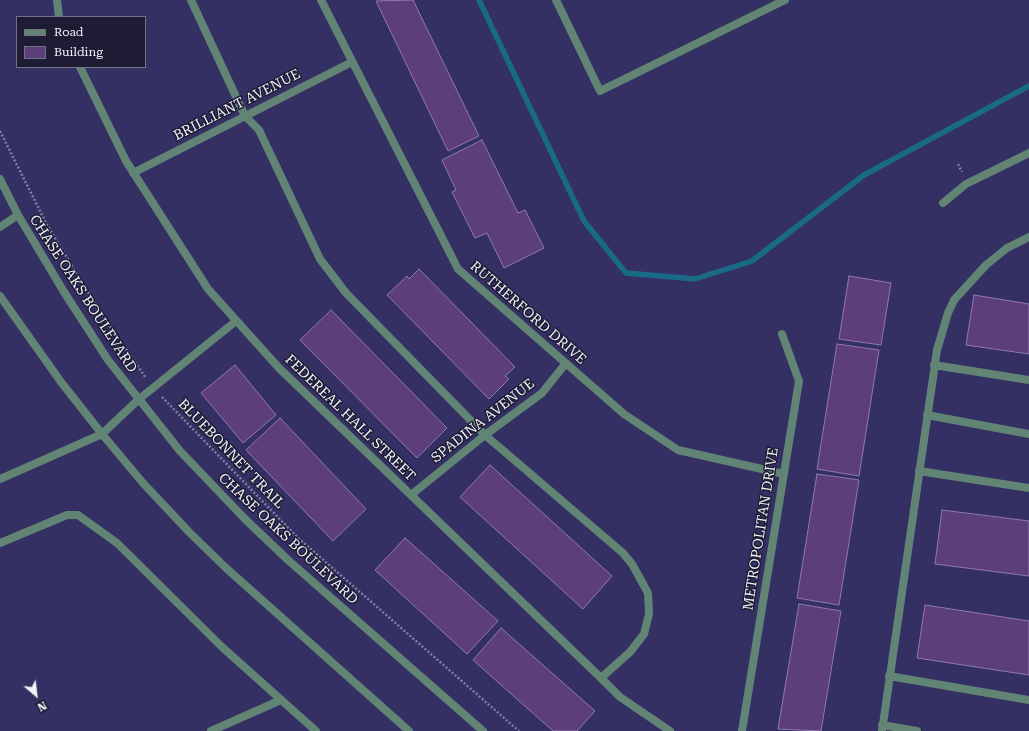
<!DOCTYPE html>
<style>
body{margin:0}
#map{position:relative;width:1029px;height:731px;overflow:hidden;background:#343064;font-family:"Roboto Serif",serif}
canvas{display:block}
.legend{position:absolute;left:16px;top:16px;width:130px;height:52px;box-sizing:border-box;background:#1d1c34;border:1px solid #737283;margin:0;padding:5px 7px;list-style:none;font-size:12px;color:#f3f3fa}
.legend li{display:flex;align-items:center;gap:8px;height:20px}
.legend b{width:20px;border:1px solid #737283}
.north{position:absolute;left:16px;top:675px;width:40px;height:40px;-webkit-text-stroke:3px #1d1c34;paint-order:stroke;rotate:152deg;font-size:11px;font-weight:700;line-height:16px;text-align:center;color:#f3f3fa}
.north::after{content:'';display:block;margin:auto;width:14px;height:18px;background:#f3f3fa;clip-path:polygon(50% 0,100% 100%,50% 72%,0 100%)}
</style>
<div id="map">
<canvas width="1029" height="731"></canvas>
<ul class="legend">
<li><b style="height:5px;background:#618474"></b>Road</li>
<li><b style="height:11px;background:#5c3e7d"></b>Building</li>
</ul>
<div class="north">N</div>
</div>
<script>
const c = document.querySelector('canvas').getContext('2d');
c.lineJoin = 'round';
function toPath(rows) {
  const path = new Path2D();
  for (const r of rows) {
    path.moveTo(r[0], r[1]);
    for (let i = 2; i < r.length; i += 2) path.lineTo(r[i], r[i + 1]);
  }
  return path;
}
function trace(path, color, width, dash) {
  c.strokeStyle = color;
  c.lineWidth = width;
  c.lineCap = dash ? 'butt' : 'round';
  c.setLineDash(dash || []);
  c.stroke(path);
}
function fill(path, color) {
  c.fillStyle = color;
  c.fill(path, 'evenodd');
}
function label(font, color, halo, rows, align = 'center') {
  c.font = font + ' "Roboto Serif",serif';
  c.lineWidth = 3;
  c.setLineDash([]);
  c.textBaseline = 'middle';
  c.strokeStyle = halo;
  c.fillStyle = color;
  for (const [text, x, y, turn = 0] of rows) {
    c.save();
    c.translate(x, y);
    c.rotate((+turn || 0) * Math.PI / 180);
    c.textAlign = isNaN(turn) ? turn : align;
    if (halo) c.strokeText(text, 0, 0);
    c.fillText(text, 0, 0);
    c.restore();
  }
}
const stream = toPath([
 [479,0,584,221,626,273,695,279,752,261,864,175,1029,86]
]);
const building = toPath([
 [413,0,479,136,448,151,376,1,413,0],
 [482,140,518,213,525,210,544,248,504,268,487,233,475,238,452,192,456,190,442,160,482,140],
 [419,269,515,367,505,376,509,379,489,399,387,295,407,276,409,279,419,269],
 [849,276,891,283,881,345,839,339,849,276],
 [974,295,1029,304,1029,354,966,345,974,295],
 [331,310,447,428,417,458,300,340,331,310],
 [837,344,879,350,859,476,817,469,837,344],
 [235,365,276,415,243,443,201,393,235,365],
 [280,418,366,509,333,541,246,450,280,418],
 [490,465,612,576,583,609,460,497,490,465],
 [817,474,859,480,839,605,797,598,817,474],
 [942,510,1029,521,1029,576,935,564,942,510],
 [405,538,498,621,467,654,375,570,405,538],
 [799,604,841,611,821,731,778,729,799,604],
 [925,605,1029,621,1029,675,917,658,925,605],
 [501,628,595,711,577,731,553,731,473,660,501,628]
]);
const path = toPath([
 [0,131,47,225,100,312,146,378],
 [958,164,962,172],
 [162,397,297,537,519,731]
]);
const service = toPath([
 [191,0,245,116,259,130,320,259,346,293,485,435,623,553,632,564,648,593,649,614,644,634,630,652,601,678],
 [556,0,600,91,785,0],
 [934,365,1029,380],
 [927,415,1029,434],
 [919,471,1029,488],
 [0,479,102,434],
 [0,543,67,515,78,515,117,543,222,647,316,731],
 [889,676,1029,700],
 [882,725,917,731],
 [211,731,281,700],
 [882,731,937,350,948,313,954,300,986,265,1007,248,1029,237]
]);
const minor = toPath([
 [57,0,59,17],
 [321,0,458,269,624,414,678,450,784,474],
 [80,67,126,161,208,289,279,368,601,678,620,697,670,731],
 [133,173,352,62],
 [138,400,236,321],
 [411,495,485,435,542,393,566,363],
 [742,731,799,381,782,334]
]);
const tertiary = toPath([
 [0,179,18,215,64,292,108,360,180,451,246,520,288,560,483,731],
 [943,203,966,184,1029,153],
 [0,227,18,215],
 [0,296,61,382,102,434,143,483,189,532,226,568,409,731],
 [102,434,138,400]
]);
const streetNames = [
 ["BRILLIANT AVENUE",237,105,-27],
 ["CHASE OAKS BOULEVARD",83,294,57],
 ["RUTHERFORD DRIVE",528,313,41],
 ["FEDEREAL HALL STREET",350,418,44],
 ["SPADINA AVENUE",483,421,-38],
 ["BLUEBONNET TRAIL",231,454,46],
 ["METROPOLITAN DRIVE",761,529,-81],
 ["CHASE OAKS BOULEVARD",288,539,43]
];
trace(stream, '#196b85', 5.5);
fill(building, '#5c3e7d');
trace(building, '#9278b1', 1);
trace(path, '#817ea0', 2.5, [2, 2]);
trace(service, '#618474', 8);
trace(minor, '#618474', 8);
trace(tertiary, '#618474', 8);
label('14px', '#f3f3fa', '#1d1c34', streetNames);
</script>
